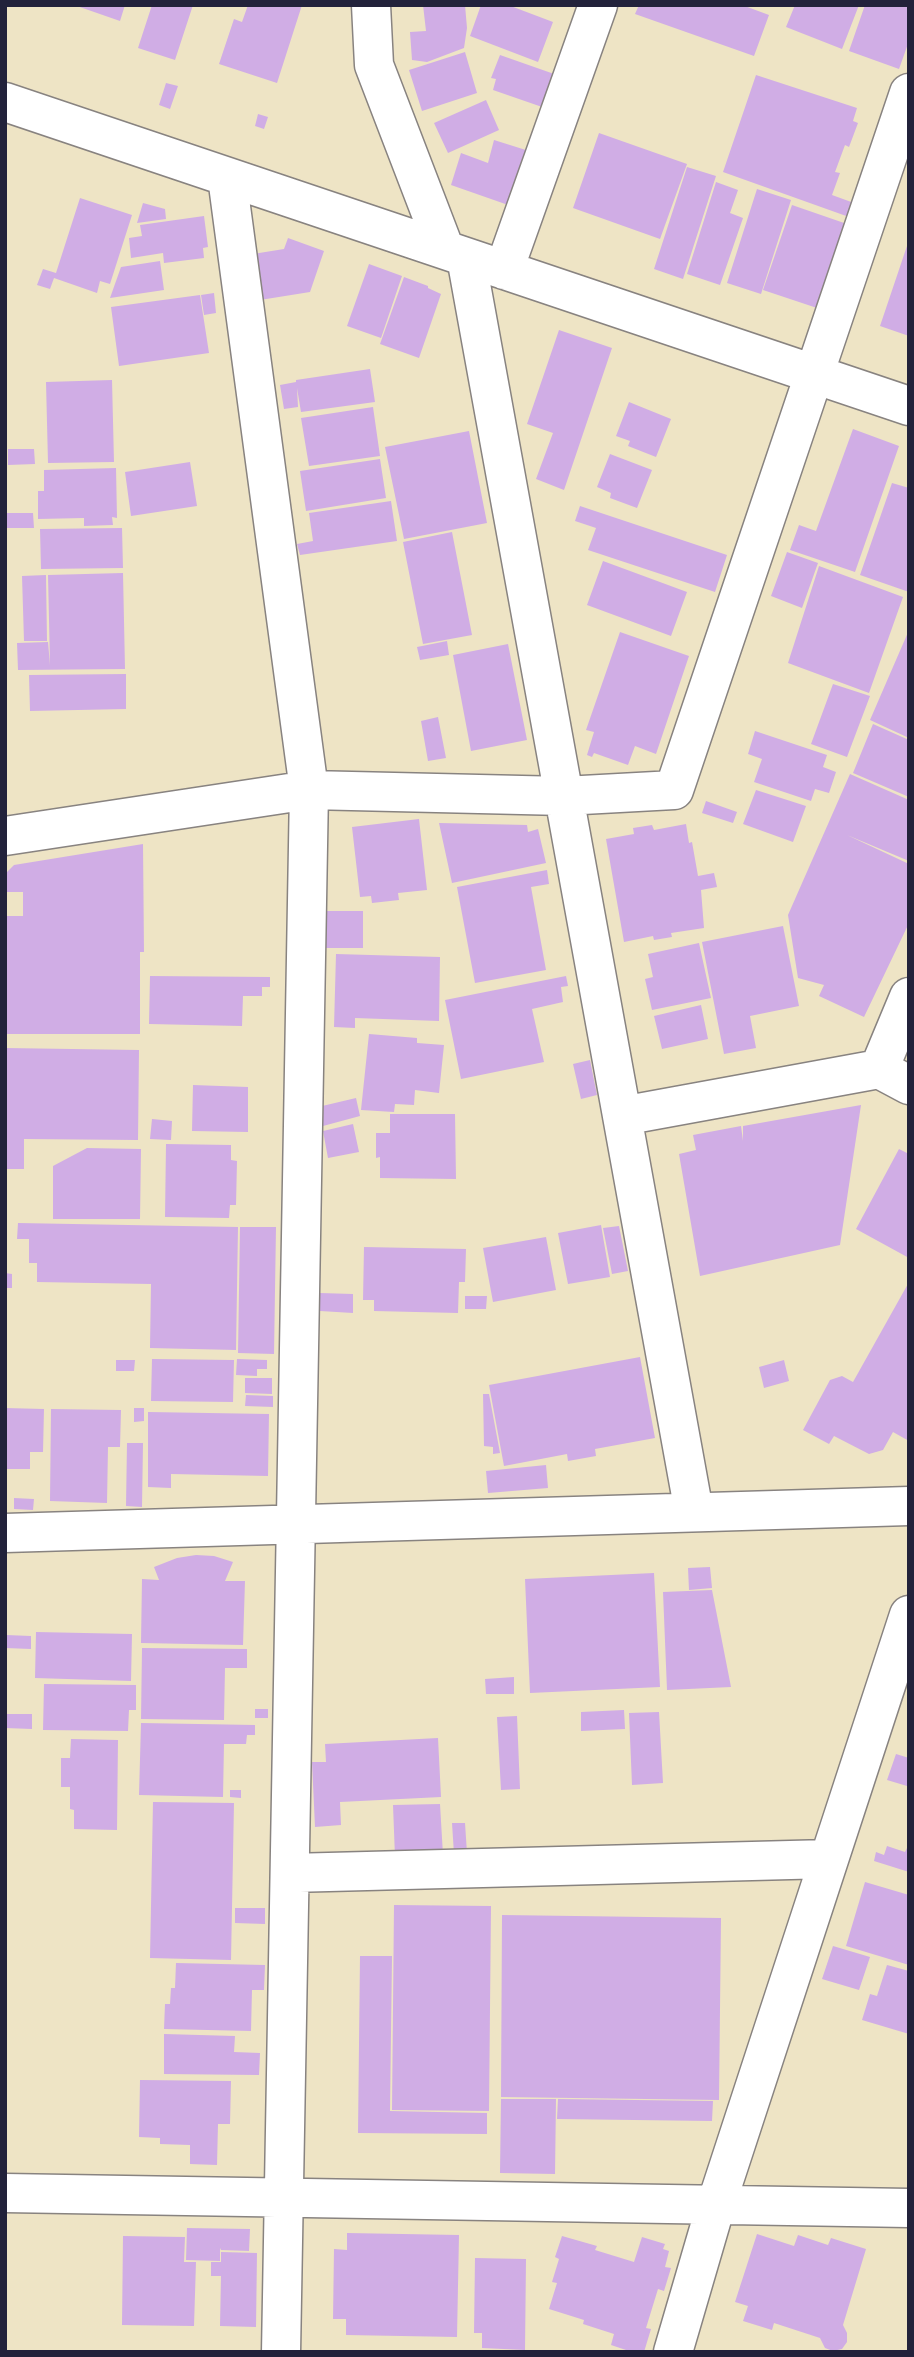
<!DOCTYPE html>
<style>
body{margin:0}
#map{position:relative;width:914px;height:2357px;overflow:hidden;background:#eee4c5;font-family:"Sorts Mill Goudy",serif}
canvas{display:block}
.frame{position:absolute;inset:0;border:7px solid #22223b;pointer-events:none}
</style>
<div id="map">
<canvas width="914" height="2357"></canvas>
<div class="frame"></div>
</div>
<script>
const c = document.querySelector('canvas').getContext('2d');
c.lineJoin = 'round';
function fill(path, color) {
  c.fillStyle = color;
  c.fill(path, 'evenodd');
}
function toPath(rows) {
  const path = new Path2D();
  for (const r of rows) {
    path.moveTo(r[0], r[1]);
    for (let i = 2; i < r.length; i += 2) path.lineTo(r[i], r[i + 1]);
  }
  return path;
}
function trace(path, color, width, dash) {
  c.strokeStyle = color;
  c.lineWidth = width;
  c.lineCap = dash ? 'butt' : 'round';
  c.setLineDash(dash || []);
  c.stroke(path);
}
const building = toPath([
 [74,5,125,5,120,21],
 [152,5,193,5,175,60,138,48],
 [248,5,302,5,277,83,219,64,234,19,242,22],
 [423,5,465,5,467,28,464,48,427,62,412,60,410,32,426,31],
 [481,5,508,5,553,22,538,62,470,36],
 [639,5,742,5,769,15,754,56,635,14],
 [795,5,859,5,842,49,786,27],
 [865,5,909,5,909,41,899,69,849,51],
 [465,52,477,93,422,111,409,70],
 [500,55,557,75,545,108,493,90,496,79,491,78],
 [756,75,857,108,853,121,858,123,849,147,845,145,835,172,840,173,832,195,854,203,849,217,723,172],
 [166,83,178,86,170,109,159,105],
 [486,100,499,130,448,153,434,123],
 [258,114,268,117,264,129,255,126],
 [599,133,687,164,660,239,573,208],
 [494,140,529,151,511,206,451,185,461,153,488,163],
 [687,167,716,176,683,279,654,269],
 [716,182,738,190,730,213,743,218,720,285,687,274],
 [757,189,791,200,761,294,727,283],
 [80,198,132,215,110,284,100,281,97,293,54,278,50,289,37,285,43,269,56,273],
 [143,203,165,209,166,219,137,223],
 [792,205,847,224,820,309,763,290],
 [204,216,208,247,203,248,204,258,164,263,163,253,131,258,129,238,142,236,140,225],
 [288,238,324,251,310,292,260,300,253,254,284,249],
 [908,243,909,243,909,336,880,326],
 [160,261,164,290,110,298,121,267],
 [369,264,402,276,381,338,347,326],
 [404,277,428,286,428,288,441,294,419,358,380,344],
 [214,293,216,313,204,315,201,295],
 [200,295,209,353,119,366,111,307],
 [559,330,612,348,564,490,536,479,553,433,527,424],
 [370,369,375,402,301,412,297,388,298,407,284,409,280,385,296,382,296,380],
 [112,380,114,462,48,463,46,382],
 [629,402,671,419,656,457,628,446,630,441,616,436],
 [373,407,380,456,309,466,301,418],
 [853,429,899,446,855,572,790,550,799,525,816,531],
 [469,431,487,523,404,539,385,447],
 [8,449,34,449,35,464,8,465],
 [610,454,652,470,637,508,610,498,611,493,597,487],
 [380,459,386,498,306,511,300,471],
 [190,462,197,506,131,516,125,472],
 [116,468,117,518,112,517,113,525,84,526,84,518,38,519,38,491,44,491,44,470],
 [892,483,909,488,909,592,860,575],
 [391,501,397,541,300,555,297,544,313,541,309,513],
 [580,506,727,555,715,592,588,550,596,528,575,521],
 [5,513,33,513,34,528,5,528],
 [122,528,123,568,41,569,40,529],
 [452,532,472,635,423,644,403,542],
 [787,552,818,563,802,608,771,596],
 [603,561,687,592,671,636,587,605],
 [819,566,903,597,869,693,788,663],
 [123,573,125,669,18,670,17,643,48,642,50,665,48,575],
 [46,575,47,641,24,641,22,576],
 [909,630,909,738,870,720],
 [620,632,689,656,656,754,635,746,628,765,594,753,592,757,587,755,594,732,586,730],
 [447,641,449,655,420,660,417,647],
 [508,644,527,740,471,751,453,655],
 [126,674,126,709,30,711,29,675],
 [833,684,870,696,847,757,811,744],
 [438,717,446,758,428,761,421,721],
 [873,724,909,740,909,797,853,773],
 [755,731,827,755,823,767,836,772,829,793,815,789,811,801,754,782,762,759,748,754],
 [850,774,909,800,909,861,847,835,909,864,909,923,864,1017,819,996,824,985,798,978,788,915],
 [756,790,806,806,793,842,743,824],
 [706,801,737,812,733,823,702,813],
 [419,819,427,890,398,893,399,900,372,903,371,896,360,897,352,827],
 [439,823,527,825,528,832,538,829,546,863,452,883],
 [686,824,689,843,692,842,698,876,714,873,717,887,701,890,704,928,671,933,672,937,654,940,653,936,624,942,606,839,634,834,633,828,652,825,654,830],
 [143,844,144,952,140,952,140,1034,5,1034,5,916,23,916,23,892,6,892,6,873,14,865],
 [547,870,549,884,531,887,546,970,475,983,457,887],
 [322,911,363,911,363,948,322,948],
 [783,926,799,1006,750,1016,756,1048,724,1054,702,942],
 [699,943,711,998,652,1010,645,979,653,977,648,954],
 [336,954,440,957,439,1021,355,1018,355,1028,334,1027],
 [150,976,270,977,270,987,262,987,262,996,243,996,242,1026,149,1024],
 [566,976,568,986,561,987,563,1002,532,1009,544,1062,461,1079,445,1000],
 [701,1005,708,1039,662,1049,654,1016],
 [369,1034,417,1038,417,1043,444,1045,439,1093,415,1090,414,1105,395,1104,394,1112,361,1110],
 [5,1048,139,1050,138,1140,24,1139,24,1169,5,1169],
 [590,1060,597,1095,581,1099,573,1064],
 [193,1085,248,1087,248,1132,192,1131],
 [356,1098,360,1116,323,1126,318,1107],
 [861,1105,840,1245,700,1276,679,1154,696,1150,693,1135,741,1126,743,1141,743,1126],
 [390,1114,455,1114,456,1179,380,1178,380,1157,376,1158,376,1133,390,1133],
 [152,1119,172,1121,171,1140,150,1139],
 [353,1124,359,1152,328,1158,323,1131],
 [166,1144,231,1145,231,1160,237,1161,236,1205,230,1205,229,1218,165,1217],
 [87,1148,141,1149,140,1219,53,1219,53,1166],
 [899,1149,909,1154,909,1258,856,1229],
 [18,1223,238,1227,236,1350,150,1348,151,1284,37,1282,37,1263,29,1263,29,1239,17,1239],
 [601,1225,610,1277,568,1284,558,1233],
 [619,1226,628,1271,612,1274,603,1228],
 [240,1227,276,1227,274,1354,238,1353],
 [546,1237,556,1290,493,1302,483,1248],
 [364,1247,466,1249,465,1282,459,1282,458,1313,374,1311,374,1300,363,1300],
 [5,1273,12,1274,12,1288,5,1288],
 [909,1282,909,1441,893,1432,883,1450,869,1454,834,1436,829,1444,803,1430,830,1380,842,1376,853,1382],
 [320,1293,353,1294,353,1313,320,1311],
 [465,1296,487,1296,486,1309,465,1309],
 [640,1357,655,1438,595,1449,596,1456,568,1461,567,1454,504,1466,489,1385],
 [152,1359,234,1360,233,1402,151,1401],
 [237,1359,267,1360,267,1369,257,1369,257,1376,236,1375],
 [116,1360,135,1360,134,1371,116,1371],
 [784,1360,789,1381,764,1388,759,1367],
 [245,1378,272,1378,272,1394,245,1393],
 [483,1394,489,1394,500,1453,493,1454,493,1447,484,1446],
 [246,1395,273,1396,273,1407,245,1406],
 [5,1408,44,1409,43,1452,30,1452,30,1469,5,1469],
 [134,1408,144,1408,144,1421,134,1422],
 [51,1409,121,1410,120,1447,108,1447,107,1503,50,1501],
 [148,1412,269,1414,268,1476,171,1474,171,1488,148,1487],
 [127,1443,143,1443,142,1507,126,1506],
 [546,1465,548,1488,488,1493,486,1471],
 [14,1498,34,1499,33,1510,14,1509],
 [196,1555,214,1556,233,1562,225,1581,245,1581,243,1645,141,1643,142,1579,159,1580,154,1567,177,1558],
 [710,1567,712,1588,689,1590,688,1568],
 [654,1573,660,1687,530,1693,525,1579],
 [712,1590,731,1687,667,1690,663,1592],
 [36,1632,132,1634,131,1681,35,1678],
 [6,1635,31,1636,31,1649,5,1648],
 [142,1648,247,1649,247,1668,225,1668,224,1720,141,1719],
 [514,1677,514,1694,486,1694,485,1679],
 [44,1684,136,1685,136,1710,129,1710,128,1731,43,1730],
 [255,1709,268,1709,268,1718,255,1718],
 [624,1710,625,1729,581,1731,581,1712],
 [659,1712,663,1783,632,1785,629,1713],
 [5,1714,32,1714,32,1729,5,1728],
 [517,1716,520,1789,501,1790,497,1717],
 [141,1723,255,1725,255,1735,247,1735,246,1744,224,1744,223,1797,139,1795],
 [438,1738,441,1797,340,1802,341,1825,315,1827,312,1762,326,1762,325,1744],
 [71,1739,118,1740,117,1830,74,1829,74,1810,70,1809,70,1787,61,1787,61,1758,70,1758],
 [896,1754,909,1758,907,1786,887,1780],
 [230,1790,241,1790,241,1798,230,1797],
 [153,1802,234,1803,231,1960,150,1958],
 [440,1804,443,1855,395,1857,393,1805],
 [452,1823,465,1823,467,1853,454,1854],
 [909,1844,909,1872,874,1861,876,1852,884,1855,887,1846,905,1852],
 [865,1882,909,1895,909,1965,846,1946],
 [394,1905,491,1906,489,2111,392,2110],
 [235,1908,265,1908,265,1924,235,1923],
 [502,1915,721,1918,719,2100,501,2097],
 [833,1946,870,1957,859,1990,822,1979],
 [360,1956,392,1956,390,2111,487,2113,487,2134,358,2133],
 [176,1963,265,1965,264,1990,252,1990,251,2031,164,2029,165,2004,170,2004,171,1988,175,1988],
 [887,1965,909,1971,909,2034,862,2020,870,1994,877,1996],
 [164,2034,235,2036,234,2052,260,2053,259,2075,164,2074],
 [140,2080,231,2081,230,2124,218,2124,217,2165,190,2164,190,2145,160,2144,160,2138,139,2137],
 [501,2099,556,2099,555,2174,500,2173],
 [558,2099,713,2101,712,2121,557,2119],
 [187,2228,250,2229,249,2251,221,2250,220,2248,220,2261,186,2260],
 [347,2233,459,2235,457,2337,346,2335,346,2319,333,2319,334,2249,347,2250],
 [757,2234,794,2246,798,2235,828,2245,831,2238,866,2249,843,2325,847,2333,847,2342,842,2349,833,2351,825,2348,820,2338,774,2323,772,2330,743,2321,748,2306,735,2302],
 [123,2236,185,2237,184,2262,196,2262,194,2326,122,2325],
 [562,2236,597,2246,595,2250,634,2262,642,2237,665,2244,663,2249,669,2251,665,2267,671,2268,664,2291,658,2289,646,2328,651,2329,644,2352,632,2352,611,2345,614,2334,583,2324,584,2320,549,2309,557,2283,552,2282,559,2259,555,2257],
 [221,2252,257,2253,256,2327,220,2326,221,2276,211,2276,211,2262,221,2262],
 [475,2258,526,2259,525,2350,482,2348,482,2333,474,2333]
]);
const minor = toPath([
 [371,5,374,65,445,250],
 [5,102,909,406],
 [227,177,309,790,281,2352],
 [466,257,694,1512],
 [504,270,598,5],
 [5,836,309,790,564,796,674,790,909,93],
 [879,1069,909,997],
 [622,1116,879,1069,909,1085],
 [5,1533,909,1506],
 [290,1873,829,1859],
 [5,2193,909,2208],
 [673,2352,716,2205,909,1615]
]);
fill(building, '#d0ade5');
trace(minor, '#888380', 41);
trace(minor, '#fff', 38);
</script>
